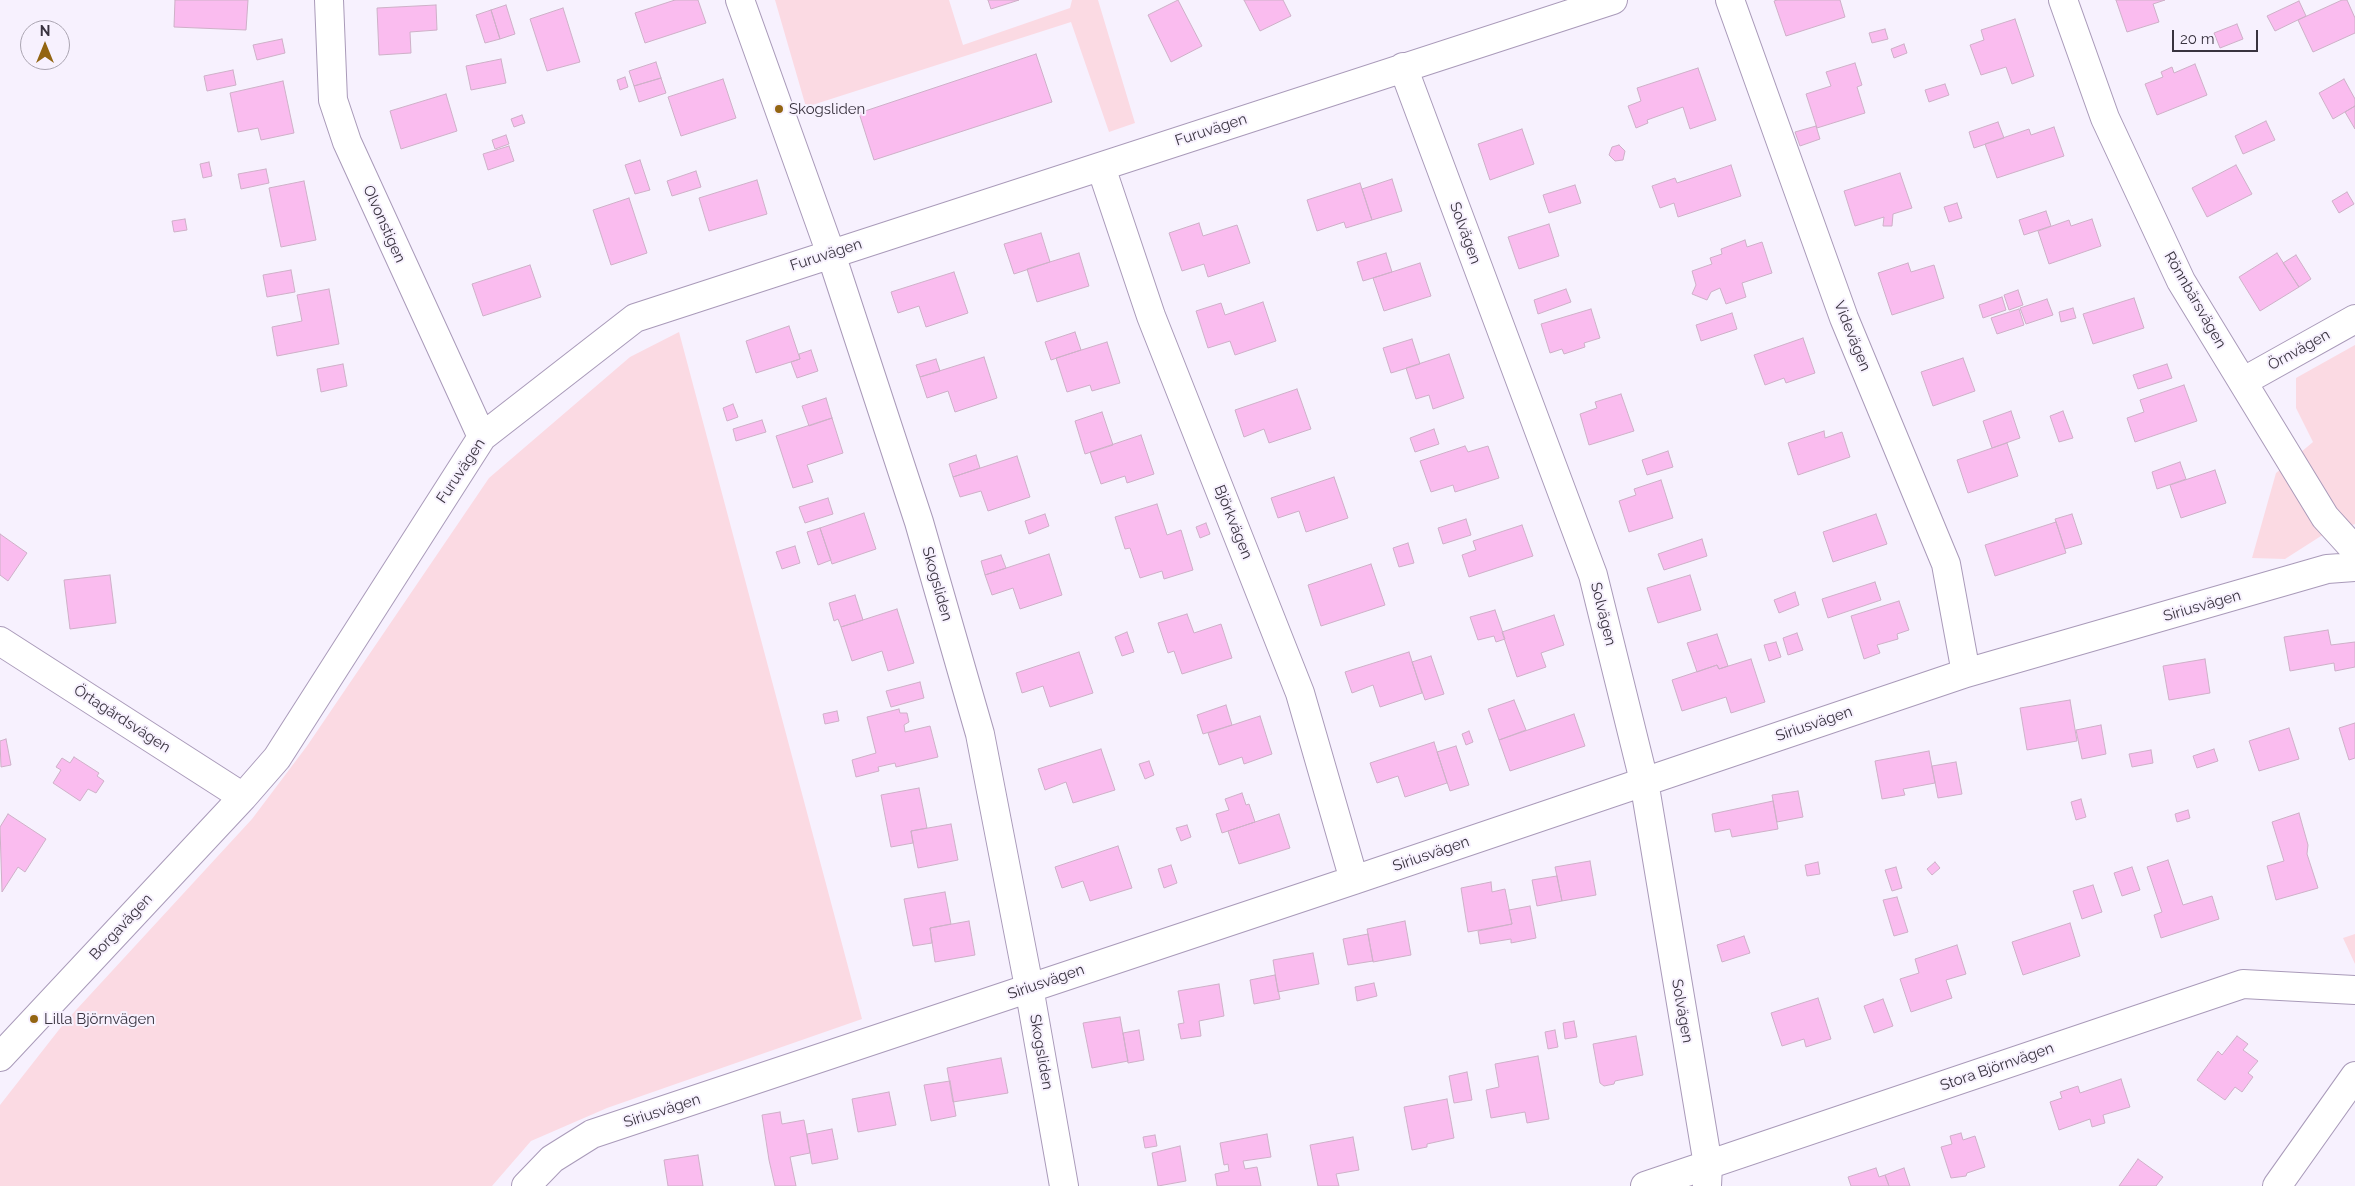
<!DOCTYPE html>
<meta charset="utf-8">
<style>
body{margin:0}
#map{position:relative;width:2355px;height:1186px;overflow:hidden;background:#f7f1fe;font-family:Raleway,sans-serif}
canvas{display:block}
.north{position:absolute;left:20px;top:20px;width:50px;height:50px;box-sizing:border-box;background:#f7f1fe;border:1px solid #aba5b2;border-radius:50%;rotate:0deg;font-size:14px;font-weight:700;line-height:20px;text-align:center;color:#39333f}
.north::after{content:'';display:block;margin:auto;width:18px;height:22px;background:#936512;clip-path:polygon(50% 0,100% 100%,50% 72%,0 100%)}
.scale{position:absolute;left:2172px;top:30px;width:86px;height:22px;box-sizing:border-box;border:2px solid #39333f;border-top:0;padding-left:6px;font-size:15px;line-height:18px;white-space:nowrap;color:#39333f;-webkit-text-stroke:4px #f7f1fe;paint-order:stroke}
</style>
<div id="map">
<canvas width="2355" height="1186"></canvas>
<div class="north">N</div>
<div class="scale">20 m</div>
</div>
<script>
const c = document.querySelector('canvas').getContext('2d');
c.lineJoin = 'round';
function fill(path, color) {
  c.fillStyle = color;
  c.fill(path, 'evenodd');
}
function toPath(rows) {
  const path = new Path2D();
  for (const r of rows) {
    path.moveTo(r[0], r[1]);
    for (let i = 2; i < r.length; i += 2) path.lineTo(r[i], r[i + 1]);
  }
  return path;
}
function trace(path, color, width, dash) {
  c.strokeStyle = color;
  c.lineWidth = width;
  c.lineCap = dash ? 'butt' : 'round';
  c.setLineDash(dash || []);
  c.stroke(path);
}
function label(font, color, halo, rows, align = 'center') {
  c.font = font + ' Raleway,sans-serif';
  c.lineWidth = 4;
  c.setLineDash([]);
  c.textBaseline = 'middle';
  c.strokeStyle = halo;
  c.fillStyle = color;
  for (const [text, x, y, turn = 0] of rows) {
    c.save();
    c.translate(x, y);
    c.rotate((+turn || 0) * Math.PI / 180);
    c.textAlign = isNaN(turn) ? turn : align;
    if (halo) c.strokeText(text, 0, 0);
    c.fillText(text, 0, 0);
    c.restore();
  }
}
const green = toPath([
 [775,0,949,0,963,45,1070,8,1072,0,1098,0,1135,123,1109,132,1071,22,806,107],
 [679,332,862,1019,607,1108,531,1141,492,1186,0,1186,0,1105,65,1022,252,819,307,746,489,478,630,357],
 [2355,345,2355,524,2321,536,2285,559,2252,558,2276,473,2313,442,2296,408,2296,378],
 [2355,934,2355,964,2343,938]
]);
const building = toPath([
 [175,0,248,0,246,30,174,27,175,0],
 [675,0,698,0,706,23,645,43,635,13,675,0],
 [988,0,1019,0,991,9,988,0],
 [1178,0,1202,46,1171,62,1148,15,1178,0],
 [1244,0,1283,0,1291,16,1260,31,1244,0],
 [1777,0,1840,0,1845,17,1786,36,1774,1,1777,0],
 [2116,0,2165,0,2153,4,2159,22,2127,32,2116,0],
 [2342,0,2347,0,2355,18,2355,33,2313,52,2298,20,2342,0],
 [2299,1,2306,16,2275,31,2267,16,2299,1],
 [436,5,437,30,410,32,411,53,379,55,377,8,436,5],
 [506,5,515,34,500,39,491,10,506,5],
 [563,8,580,62,547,71,530,19,563,8],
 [491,10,500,39,485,43,476,15,491,10],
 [2015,19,2034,76,2012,84,2006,67,1981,75,1970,45,1984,40,1981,30,2015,19],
 [2237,24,2243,39,2220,48,2214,33,2237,24],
 [1885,29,1888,39,1872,43,1869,33,1885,29],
 [282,39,285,53,257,60,253,45,282,39],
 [1904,44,1907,53,1894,58,1891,49,1904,44],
 [1036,54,1052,102,874,160,859,113,1036,54],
 [501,59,506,83,471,90,466,66,501,59],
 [656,62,661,78,634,86,629,71,656,62],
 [1855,63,1862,85,1857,87,1865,113,1817,128,1806,94,1831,86,1826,72,1855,63],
 [2195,64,2207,95,2157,115,2145,84,2163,77,2161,72,2172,67,2174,73,2195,64],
 [1698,68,1716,120,1690,129,1683,107,1647,120,1648,123,1636,128,1628,106,1641,101,1637,88,1698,68],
 [233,70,236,85,207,91,204,76,233,70],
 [625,77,628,87,620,90,617,80,625,77],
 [661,78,666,93,639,102,634,86,661,78],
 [723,79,736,118,681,136,668,97,723,79],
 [2344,79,2355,99,2355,106,2333,119,2319,93,2344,79],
 [283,81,294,133,261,140,258,128,238,132,230,93,283,81],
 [1945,84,1949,95,1929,102,1925,90,1945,84],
 [446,94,457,131,401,149,390,111,446,94],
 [2355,106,2355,129,2345,112,2355,106],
 [522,115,525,123,514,127,511,119,522,115],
 [2266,121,2275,140,2243,154,2235,136,2266,121],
 [1998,122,2004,138,1974,148,1969,132,1998,122],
 [1816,126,1820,139,1800,146,1795,132,1816,126],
 [2054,127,2064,156,1997,178,1985,144,2029,129,2031,135,2054,127],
 [1522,129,1534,164,1490,180,1478,144,1522,129],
 [506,135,509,144,495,149,492,140,506,135],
 [1619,145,1625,151,1623,160,1615,161,1609,155,1612,147,1619,145],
 [509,146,514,161,488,170,483,154,509,146],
 [640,160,650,190,635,194,625,165,640,160],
 [209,162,212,176,203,178,200,164,209,162],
 [1731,165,1741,196,1678,217,1674,203,1660,208,1652,186,1675,178,1677,183,1731,165],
 [2236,165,2252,194,2207,217,2192,188,2236,165],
 [266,169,269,183,241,189,238,174,266,169],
 [696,171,701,187,672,196,667,181,696,171],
 [1900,173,1912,208,1893,214,1892,226,1883,226,1884,217,1855,226,1844,191,1900,173],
 [1392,179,1402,211,1372,220,1362,189,1392,179],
 [757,180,767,214,709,231,699,198,757,180],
 [304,181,316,240,281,247,269,188,304,181],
 [1360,183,1372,220,1346,228,1344,222,1317,231,1307,200,1360,183],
 [1575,185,1581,203,1549,213,1543,195,1575,185],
 [2347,192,2354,204,2339,213,2332,201,2347,192],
 [629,198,647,253,611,265,593,210,629,198],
 [1957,203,1962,218,1949,222,1944,207,1957,203],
 [2046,211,2051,226,2024,235,2019,220,2046,211],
 [185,219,187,230,174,232,172,221,185,219],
 [2092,219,2101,246,2049,264,2038,231,2069,220,2071,226,2092,219],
 [1199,223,1203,236,1237,225,1250,263,1208,277,1204,264,1182,271,1169,233,1199,223],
 [1549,224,1559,256,1519,269,1508,237,1549,224],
 [1041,233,1050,262,1014,274,1004,244,1041,233],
 [1745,240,1747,247,1762,242,1772,273,1742,283,1746,297,1726,304,1720,288,1711,292,1707,300,1692,294,1696,285,1692,271,1712,264,1710,258,1722,254,1721,249,1745,240],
 [1079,253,1089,286,1037,302,1027,269,1079,253],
 [1386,253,1392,272,1363,281,1357,262,1386,253],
 [2277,253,2299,287,2260,311,2239,277,2277,253],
 [2296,255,2311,279,2299,287,2283,263,2296,255],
 [1420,263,1431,296,1384,311,1373,278,1420,263],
 [1908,263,1911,272,1934,265,1944,298,1892,315,1878,273,1908,263],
 [530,265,541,297,483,316,472,284,530,265],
 [291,270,295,292,267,297,263,275,291,270],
 [954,272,968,313,926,327,919,306,898,313,891,292,954,272],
 [329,289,339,344,277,356,272,327,302,321,297,295,329,289],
 [1566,289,1571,302,1538,314,1534,300,1566,289],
 [2018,290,2023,305,2009,310,2004,295,2018,290],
 [2002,297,2006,310,1983,318,1979,305,2002,297],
 [2134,298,2144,328,2093,344,2083,314,2134,298],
 [2047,299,2053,315,2026,324,2020,308,2047,299],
 [1263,302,1276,341,1235,355,1230,341,1208,348,1196,311,1221,303,1225,315,1263,302],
 [2073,308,2076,318,2061,322,2059,312,2073,308],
 [1591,309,1600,338,1584,343,1585,347,1564,354,1562,349,1550,353,1541,324,1591,309],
 [2019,309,2024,325,1997,334,1991,318,2019,309],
 [1732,313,1737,329,1701,341,1696,325,1732,313],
 [789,326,800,359,756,373,746,341,789,326],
 [1075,332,1081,350,1051,360,1045,342,1075,332],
 [1803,338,1815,373,1786,383,1784,378,1765,385,1754,355,1803,338],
 [1412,339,1420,364,1391,373,1383,348,1412,339],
 [1107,342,1120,383,1092,391,1090,385,1067,392,1056,358,1107,342],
 [811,350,818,371,797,378,791,362,800,359,799,354,811,350],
 [1449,354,1464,398,1433,409,1429,395,1416,399,1406,368,1449,354],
 [984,357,997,398,955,412,948,391,927,398,920,377,984,357],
 [1963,358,1975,391,1933,406,1921,372,1963,358],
 [936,359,940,371,920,377,916,365,936,359],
 [343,364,347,386,321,392,317,369,343,364],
 [2167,364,2172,378,2138,389,2133,375,2167,364],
 [2184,385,2197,421,2135,442,2127,418,2144,412,2140,400,2184,385],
 [1297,389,1311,429,1269,443,1264,429,1244,437,1235,410,1297,389],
 [1621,394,1634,431,1589,445,1580,414,1597,408,1595,402,1621,394],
 [826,398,832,418,809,426,802,406,826,398],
 [733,404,738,417,727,421,723,408,733,404],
 [2011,411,2020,438,1992,448,1983,421,2011,411],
 [2063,411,2073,438,2059,442,2050,416,2063,411],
 [1102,412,1113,445,1085,454,1075,421,1102,412],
 [832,418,843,453,807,465,813,482,793,488,776,436,832,418],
 [762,420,766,432,736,441,733,429,762,420],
 [1434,429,1439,444,1415,452,1410,438,1434,429],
 [1824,431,1825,438,1842,432,1850,457,1798,475,1788,443,1824,431],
 [1141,435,1154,474,1127,483,1125,476,1101,484,1090,452,1141,435],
 [2007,443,2018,476,1968,493,1957,460,2007,443],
 [1465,446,1468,452,1488,446,1499,478,1455,492,1453,485,1431,492,1420,461,1465,446],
 [1668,451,1673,467,1647,475,1642,460,1668,451],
 [976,455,980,468,953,477,949,464,976,455],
 [1017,456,1030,497,988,511,981,491,960,497,953,477,1017,456],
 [2180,462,2186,479,2157,489,2152,472,2180,462],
 [2215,470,2226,503,2181,518,2170,485,2215,470],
 [1334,477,1348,518,1306,532,1299,511,1278,518,1271,498,1334,477],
 [1661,480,1673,518,1629,532,1619,501,1636,495,1634,489,1661,480],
 [828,498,833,514,805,523,799,507,828,498],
 [1157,504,1167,535,1181,530,1193,570,1164,579,1162,571,1140,578,1130,548,1125,549,1115,517,1157,504],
 [864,513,876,549,832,564,820,528,864,513],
 [1045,514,1049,526,1029,534,1025,521,1045,514],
 [1876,514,1887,544,1833,562,1823,532,1876,514],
 [2072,514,2082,544,2065,549,2055,519,2072,514],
 [1466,519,1471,535,1443,544,1438,528,1466,519],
 [2056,522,2066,553,1995,576,1985,545,2056,522],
 [1206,523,1210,534,1200,538,1196,527,1206,523],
 [1522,525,1533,556,1469,577,1462,555,1476,550,1473,541,1522,525],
 [820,528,831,560,818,565,807,532,820,528],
 [0,534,27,553,8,581,0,575,0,534],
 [1702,539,1707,556,1664,570,1658,554,1702,539],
 [1408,543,1414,563,1399,567,1393,548,1408,543],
 [795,546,800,563,782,569,776,552,795,546],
 [1049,554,1062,595,1020,609,1013,588,992,595,985,575,1049,554],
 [1001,555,1006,568,985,575,981,561,1001,555],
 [1371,564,1385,605,1321,626,1308,585,1371,564],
 [110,575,116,623,70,629,64,580,110,575],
 [1690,575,1701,610,1658,623,1647,588,1690,575],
 [1875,582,1881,600,1828,618,1822,599,1875,582],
 [1795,592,1799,605,1779,613,1774,600,1795,592],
 [855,595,863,620,841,627,838,619,834,621,829,603,855,595],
 [1899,601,1909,630,1897,634,1898,639,1877,645,1880,653,1864,659,1851,616,1899,601],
 [897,609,914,663,888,671,882,651,852,661,841,627,897,609],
 [1495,610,1505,639,1496,642,1494,636,1478,640,1470,617,1495,610],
 [1187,614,1194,633,1221,624,1232,658,1182,674,1174,651,1168,653,1158,623,1187,614],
 [1554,615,1564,645,1541,653,1546,667,1517,677,1502,632,1554,615],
 [2328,630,2331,645,2355,642,2355,667,2335,671,2334,663,2290,671,2284,637,2328,630],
 [1127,632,1134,652,1122,656,1115,637,1127,632],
 [1797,633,1803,650,1788,655,1783,638,1797,633],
 [1717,634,1728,666,1719,669,1717,665,1697,672,1687,643,1717,634],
 [1776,642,1781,657,1769,661,1764,645,1776,642],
 [1079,652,1093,693,1050,707,1043,686,1022,693,1016,673,1079,652],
 [1409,652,1422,693,1380,707,1373,685,1352,693,1345,672,1409,652],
 [1431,656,1444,694,1425,700,1412,662,1431,656],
 [1751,659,1765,702,1731,713,1726,697,1682,711,1672,680,1717,665,1719,669,1751,659],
 [2205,659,2210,693,2169,700,2163,666,2205,659],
 [920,682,924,698,891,707,886,691,920,682],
 [1514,700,1526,730,1499,740,1488,709,1514,700],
 [2070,700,2077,741,2027,750,2020,708,2070,700],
 [1226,705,1232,725,1203,734,1197,715,1226,705],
 [899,709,900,713,907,713,909,722,904,725,905,732,930,726,938,757,896,767,895,763,878,767,879,771,856,777,852,760,876,753,867,717,899,709],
 [837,711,839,721,825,724,823,714,837,711],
 [1574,714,1585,746,1510,771,1499,740,1574,714],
 [1260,716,1272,754,1244,764,1242,757,1219,765,1208,733,1260,716],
 [2355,723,2355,758,2349,760,2339,728,2355,723],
 [2101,725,2106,754,2082,759,2076,730,2101,725],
 [2289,728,2299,759,2259,771,2249,741,2289,728],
 [1469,731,1473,742,1466,745,1462,734,1469,731],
 [6,739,11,765,1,767,0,741,6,739],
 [1434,742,1447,783,1405,797,1398,776,1377,783,1370,763,1434,742],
 [1456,746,1469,785,1450,791,1437,752,1456,746],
 [1101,749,1115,790,1073,803,1066,782,1045,790,1038,769,1101,749],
 [2214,749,2218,761,2197,768,2193,756,2214,749],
 [2151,750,2153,763,2132,767,2129,754,2151,750],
 [1929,751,1935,783,1903,789,1905,795,1882,799,1875,761,1929,751],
 [74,757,99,773,97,776,104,781,96,793,88,789,80,801,53,783,61,770,56,767,62,758,70,763,74,757],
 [1149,761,1154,775,1145,779,1139,764,1149,761],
 [1956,762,1962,794,1938,798,1932,766,1956,762],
 [919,788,927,828,911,831,913,843,891,847,881,795,919,788],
 [1798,791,1803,817,1777,822,1772,795,1798,791],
 [1242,793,1246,805,1249,804,1255,822,1222,833,1216,814,1229,810,1225,799,1242,793],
 [2081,799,2086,817,2076,820,2071,802,2081,799],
 [1773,801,1778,829,1732,837,1730,829,1715,832,1712,814,1773,801],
 [2188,810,2190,818,2177,822,2175,814,2188,810],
 [2299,813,2308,845,2307,854,2318,888,2276,900,2267,866,2284,861,2272,822,2299,813],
 [8,814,46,839,25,872,18,867,2,892,0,827,8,814],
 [1279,814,1290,848,1239,864,1228,831,1279,814],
 [951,824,958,860,918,868,911,831,951,824],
 [1187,825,1191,837,1181,841,1176,828,1187,825],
 [1118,846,1132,888,1090,901,1083,881,1062,888,1055,867,1118,846],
 [2168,860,2183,905,2212,896,2219,919,2161,938,2154,915,2162,912,2147,867,2168,860],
 [1590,861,1596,895,1562,901,1555,867,1590,861],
 [1818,862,1820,874,1807,876,1805,865,1818,862],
 [1935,862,1940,868,1932,875,1927,869,1935,862],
 [1171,865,1177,883,1164,888,1158,869,1171,865],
 [1896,867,1902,888,1892,891,1885,870,1896,867],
 [2132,867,2140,890,2122,896,2114,873,2132,867],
 [1557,876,1562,901,1537,906,1532,880,1557,876],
 [1491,882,1492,892,1505,889,1512,924,1468,932,1461,888,1491,882],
 [2093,885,2102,912,2082,919,2073,891,2093,885],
 [945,892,951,924,930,928,932,943,913,946,904,899,945,892],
 [1897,897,1908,932,1894,936,1883,900,1897,897],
 [1530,906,1536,938,1511,943,1511,939,1480,944,1478,931,1512,924,1509,910,1530,906],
 [969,921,975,955,935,962,930,928,969,921],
 [1405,921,1411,955,1373,962,1367,929,1405,921],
 [2070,923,2080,956,2023,975,2012,942,2070,923],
 [1368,934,1373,961,1348,965,1343,939,1368,934],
 [1744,936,1750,953,1722,962,1717,945,1744,936],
 [1957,945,1966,974,1946,980,1952,998,1911,1012,1900,979,1919,973,1915,959,1957,945],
 [1313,953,1319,984,1278,992,1273,960,1313,953],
 [1275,975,1280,999,1254,1004,1250,980,1275,975],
 [1374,983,1377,996,1357,1001,1355,987,1374,983],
 [1219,984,1224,1016,1199,1021,1201,1036,1181,1039,1178,1024,1184,1023,1178,991,1219,984],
 [1818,998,1831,1039,1806,1047,1804,1039,1782,1046,1771,1013,1818,998],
 [1883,999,1893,1026,1874,1033,1864,1006,1883,999],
 [1120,1017,1128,1061,1092,1068,1083,1023,1120,1017],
 [1574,1021,1577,1037,1565,1039,1563,1023,1574,1021],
 [1139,1030,1144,1060,1128,1063,1123,1033,1139,1030],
 [1555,1030,1558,1047,1548,1049,1545,1032,1555,1030],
 [1636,1036,1643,1075,1615,1081,1614,1084,1604,1086,1600,1083,1593,1044,1636,1036],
 [2237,1036,2248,1044,2243,1050,2258,1061,2248,1073,2253,1077,2242,1092,2235,1087,2225,1100,2197,1080,2218,1051,2222,1055,2237,1036],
 [1538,1056,1549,1119,1527,1123,1525,1112,1491,1118,1486,1090,1499,1087,1495,1064,1538,1056],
 [1001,1058,1008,1093,953,1102,947,1068,1001,1058],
 [1467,1072,1472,1100,1454,1103,1449,1076,1467,1072],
 [2121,1079,2130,1107,2103,1115,2105,1123,2092,1127,2090,1119,2059,1130,2050,1102,2062,1098,2060,1092,2078,1086,2080,1093,2121,1079],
 [950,1081,956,1116,931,1121,924,1085,950,1081],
 [889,1092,896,1125,858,1132,852,1099,889,1092],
 [1447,1099,1454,1138,1427,1144,1427,1147,1412,1150,1404,1107,1447,1099],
 [780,1112,782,1124,804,1120,810,1153,790,1157,796,1186,775,1186,769,1160,762,1115,780,1112],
 [832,1129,838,1159,812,1164,807,1134,832,1129],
 [1961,1133,1963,1140,1975,1136,1985,1167,1967,1173,1966,1176,1951,1178,1941,1147,1952,1144,1950,1136,1961,1133],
 [1267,1134,1271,1157,1243,1161,1245,1169,1257,1167,1261,1186,1217,1186,1215,1174,1229,1171,1228,1164,1224,1165,1220,1143,1267,1134],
 [1155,1135,1157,1146,1145,1148,1143,1137,1155,1135],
 [1353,1137,1359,1170,1336,1174,1339,1186,1318,1186,1310,1145,1353,1137],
 [1180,1146,1186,1181,1158,1186,1152,1153,1180,1146],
 [698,1155,703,1186,668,1186,664,1160,698,1155],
 [2138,1159,2163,1177,2156,1186,2119,1186,2138,1159],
 [1876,1168,1879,1177,1885,1175,1889,1186,1851,1186,1848,1177,1876,1168],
 [1904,1168,1910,1186,1889,1186,1885,1175,1904,1168]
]);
const minor = toPath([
 [329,0,333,100,347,142,482,437],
 [740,0,831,254,919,522,980,734,1029,987,1064,1186],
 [1730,0,1844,318,1946,564,1966,673],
 [2063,0,2105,118,2181,281,2325,517,2355,550],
 [1403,67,1593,575,1644,781,1708,1165,1707,1186],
 [1101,167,1151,316,1300,693,1354,880],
 [2244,381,2355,319],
 [0,641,243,797],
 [0,1057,243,797,277,758,482,437,635,318,1613,0],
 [526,1186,552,1159,592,1134,1354,880,1966,673,2327,569,2355,567],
 [1645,1186,2243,984,2355,990]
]);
const secondary = toPath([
 [2277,1186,2355,1076]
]);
const markers = [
 [779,109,5,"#936512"],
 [34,1019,5,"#936512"]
];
const poiNames = [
 ["Skogsliden",789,109],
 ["Lilla Björnvägen",44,1019]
];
const streetNames = [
 ["Furuvägen",1211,130,-18],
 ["Olvonstigen",384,224,66],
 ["Solvägen",1465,233,70],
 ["Furuvägen",826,255,-18],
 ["Rönnbärsvägen",2195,300,60],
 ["Videvägen",1852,336,68],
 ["Örnvägen",2299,350,-29],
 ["Furuvägen",461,471,-56],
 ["Björkvägen",1233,522,68],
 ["Skogsliden",937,584,74],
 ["Siriusvägen",2202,606,-16],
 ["Solvägen",1603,614,76],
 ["Örtagårdsvägen",122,719,33],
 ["Siriusvägen",1814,724,-19],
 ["Siriusvägen",1431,854,-19],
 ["Borgavägen",121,927,-47],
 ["Siriusvägen",1046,982,-19],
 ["Solvägen",1682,1011,80],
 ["Skogsliden",1041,1052,80],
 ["Stora Björnvägen",1997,1067,-19],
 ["Siriusvägen",662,1111,-18]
];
fill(green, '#fbdae3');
fill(building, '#fabcef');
trace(building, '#ceb0c8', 1);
trace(minor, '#a99ab9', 30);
trace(secondary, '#a99ab9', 30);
trace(minor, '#fff', 28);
trace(secondary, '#fff', 28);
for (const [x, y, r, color] of markers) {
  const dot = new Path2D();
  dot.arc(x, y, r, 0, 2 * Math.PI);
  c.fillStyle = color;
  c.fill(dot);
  trace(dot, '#f7f1fe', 2);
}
label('15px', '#39333f', '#f7f1fe', poiNames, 'left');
label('15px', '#39333f', '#f7f1fe', streetNames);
</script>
